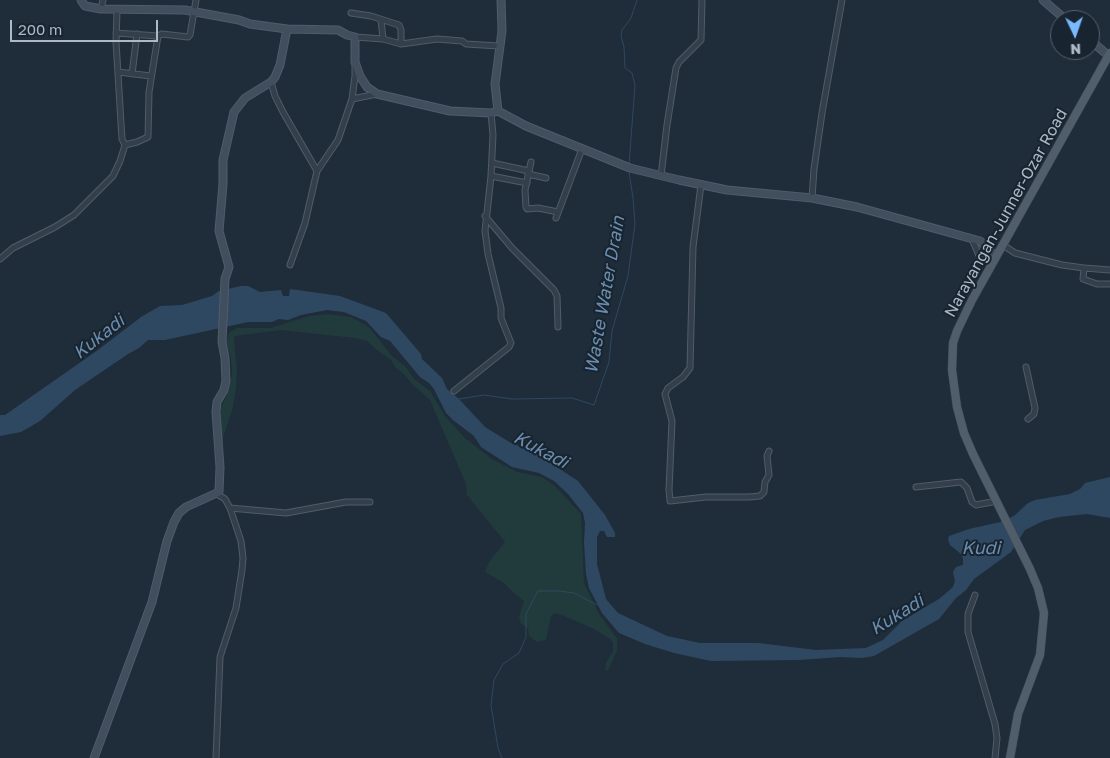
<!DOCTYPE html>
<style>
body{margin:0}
#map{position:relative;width:1110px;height:758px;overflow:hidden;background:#1f2d3a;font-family:"Golos Text",sans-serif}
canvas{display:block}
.north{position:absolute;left:1050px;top:10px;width:50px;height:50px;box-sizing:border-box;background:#18242f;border:1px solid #54606c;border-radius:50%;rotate:177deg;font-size:14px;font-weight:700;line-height:20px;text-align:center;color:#adb9c7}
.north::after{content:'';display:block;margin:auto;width:18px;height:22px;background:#7ab9ff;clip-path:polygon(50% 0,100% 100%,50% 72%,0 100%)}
.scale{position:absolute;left:10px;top:20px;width:148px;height:22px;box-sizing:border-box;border:2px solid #adb9c7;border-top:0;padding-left:6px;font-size:15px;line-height:18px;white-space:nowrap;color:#adb9c7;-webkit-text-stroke:4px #18242f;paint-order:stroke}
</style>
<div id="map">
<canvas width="1110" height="758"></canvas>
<div class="north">N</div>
<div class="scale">200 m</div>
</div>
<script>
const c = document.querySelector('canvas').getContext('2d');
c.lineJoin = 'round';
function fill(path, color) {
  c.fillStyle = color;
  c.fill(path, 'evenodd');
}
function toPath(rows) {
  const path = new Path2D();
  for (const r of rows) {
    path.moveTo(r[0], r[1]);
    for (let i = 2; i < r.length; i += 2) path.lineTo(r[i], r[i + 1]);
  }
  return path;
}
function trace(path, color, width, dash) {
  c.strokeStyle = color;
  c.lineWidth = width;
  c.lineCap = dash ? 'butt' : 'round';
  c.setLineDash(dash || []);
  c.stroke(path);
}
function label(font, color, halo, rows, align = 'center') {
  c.font = font + ' "Golos Text",sans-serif';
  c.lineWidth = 4;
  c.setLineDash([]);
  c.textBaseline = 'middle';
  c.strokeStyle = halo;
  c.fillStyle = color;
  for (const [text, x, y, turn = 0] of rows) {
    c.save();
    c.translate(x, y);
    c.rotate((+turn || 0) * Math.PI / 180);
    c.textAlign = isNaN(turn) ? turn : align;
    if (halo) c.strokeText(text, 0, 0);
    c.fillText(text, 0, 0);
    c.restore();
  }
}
const green = toPath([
 [328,314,351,317,369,327,392,356,405,366,415,380,430,391,445,416,465,438,492,459,517,472,542,477,555,486,581,514,584,583,599,614,617,638,617,650,608,671,605,670,606,663,613,651,613,643,610,639,594,629,562,615,554,613,551,616,546,640,537,642,529,636,528,628,521,624,519,617,524,601,512,591,504,583,485,572,489,562,505,542,467,495,466,484,430,400,411,383,403,373,395,367,391,360,377,350,367,341,355,338,280,330,235,336,234,341,237,369,236,388,233,407,221,444,221,408,229,390,232,375,231,358,226,342,229,333,237,328,271,328,309,316]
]);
const water = toPath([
 [241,286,248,286,260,292,281,290,283,296,289,296,290,289,340,296,386,313,421,354,422,359,442,378,447,389,459,399,485,427,511,443,534,452,578,481,605,515,615,533,615,537,607,537,604,531,600,531,597,537,597,564,606,599,618,613,667,636,700,643,758,643,816,650,866,648,883,640,902,621,939,599,953,587,955,581,953,572,956,567,963,565,963,559,961,554,950,545,948,539,949,536,969,529,1005,521,1015,515,1028,503,1035,500,1070,494,1080,489,1085,483,1110,477,1110,518,1087,514,1059,517,1043,521,1025,530,1011,552,974,579,966,590,956,598,939,619,874,656,862,658,840,657,799,660,711,661,674,653,645,644,619,633,602,613,589,588,586,574,584,542,585,523,583,513,568,494,554,481,539,473,512,467,481,447,474,436,453,420,446,413,434,389,429,383,420,377,390,341,381,337,366,321,344,312,327,310,301,315,288,320,279,319,272,322,248,322,165,340,148,340,139,348,128,354,75,390,40,421,21,432,0,436,0,415,5,415,98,350,141,317,160,306,182,305,212,296,219,291]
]);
const stream = toPath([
 [629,165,635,85,632,73,625,68,624,47,621,36,622,30,631,18,637,0],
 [459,399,484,395,512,399,572,398,594,405,609,362,612,331,628,276,635,224,633,198,629,172],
 [502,758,498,748,491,705,494,680,503,664,519,653,526,637,526,614,538,591,560,591,574,593,597,605]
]);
const street = toPath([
 [101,9,103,0],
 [117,10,116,42,122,139,125,145],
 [351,13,371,16,399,25,401,30,401,44,383,39,355,37],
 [381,20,383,39],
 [116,33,158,36],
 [401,44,437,39,462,41,466,44,499,46],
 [118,72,151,76],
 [132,74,137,34],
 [271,82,275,96,283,112,317,171,338,140,352,99,377,94],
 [352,99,355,76,355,67],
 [531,162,525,190,526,207,527,209,538,208,558,212],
 [492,163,529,171],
 [528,174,546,178],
 [491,176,527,183],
 [661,176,667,125,676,68,679,62,701,40,702,0],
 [701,185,693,247,690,368,683,377,668,388,665,394,672,421,669,490,670,501,706,497,749,497,760,496,764,492,765,482,769,475,767,456,769,451],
 [812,198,814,169,822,113,842,0],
 [485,216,512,248,554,290,557,296,558,327],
 [556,218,582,149],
 [972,239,981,260,993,261],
 [1003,245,1015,253,1062,265,1084,268,1083,279,1097,284,1110,284],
 [0,259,13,248,55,227,74,215,113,176,120,161,125,145,137,142,148,137,149,92,158,36,162,34,188,37,190,35,196,0],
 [290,265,305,223,317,171],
 [1084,268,1110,270],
 [1026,367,1035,408,1034,414,1028,419],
 [454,391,509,347,511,343,501,318,501,308,488,254,485,231,491,176,493,135,491,113],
 [916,487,961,482,967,488,972,502,976,505,997,501],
 [230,508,286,513,346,502,370,502],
 [975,595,968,614,968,632,995,724,997,738,995,758],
 [216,758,220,657,236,608,242,570,243,558,241,541,230,508,225,499,217,494]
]);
const secondary = toPath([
 [81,0,85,6,101,9,185,10,239,20,250,24,287,29,338,30,347,35,355,37,355,62,360,76,367,87,377,94,450,111,491,113,498,111],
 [501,0,502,31,495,84,498,111,526,126,630,168,679,180,727,190,812,198,857,207,980,241,991,252,993,261],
 [1043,0,1066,20],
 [1090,40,1110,57],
 [94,758,152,602,167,541,174,522,179,513,186,507,219,492,220,467,216,412,217,402,224,390,226,381,225,358,222,342,225,279,229,267,219,231,223,184,223,160,234,112,245,98,271,82,275,77,280,65,287,29]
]);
const primary = toPath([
 [1010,758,1018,714,1040,655,1044,613,1038,588,1030,569,973,454,964,433,957,407,952,370,953,343,957,331,972,300,1110,53]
]);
const streetNames = [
 ["Narayangan-Junner-Ozar Road",1006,213,-61]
];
const waterNames = [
 ["Waste Water Drain",605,295,-80],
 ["Kukadi",99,337,-38],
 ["Kukadi",541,450,28],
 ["Kudi",981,548],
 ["Kukadi",897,615,-32]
];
fill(green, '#213a3b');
fill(water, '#2f4861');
trace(stream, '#2f4861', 1);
trace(street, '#505c68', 7);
trace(secondary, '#505c68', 9);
trace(primary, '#3c4854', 9);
trace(street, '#333f4b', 5);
trace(secondary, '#404e5e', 7);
trace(primary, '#505e6b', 8);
label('16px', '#adb9c7', '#18242f', streetNames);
label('italic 18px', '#6b8dae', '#18242f', waterNames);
</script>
